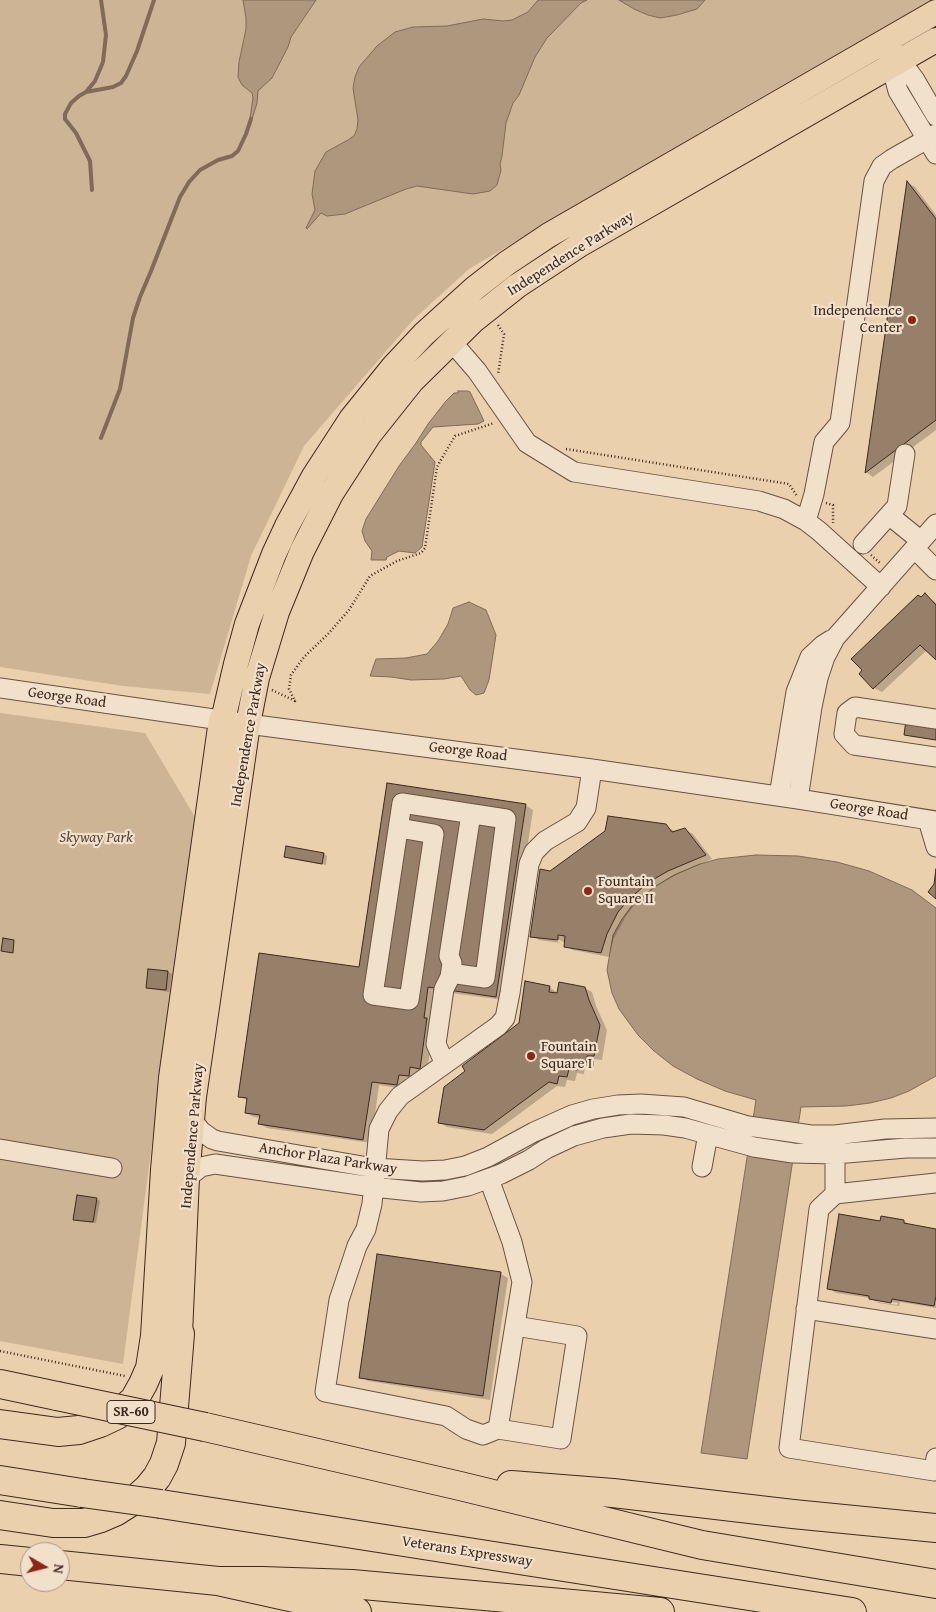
<!DOCTYPE html>
<style>
body{margin:0}
#map{position:relative;width:936px;height:1612px;overflow:hidden;background:#ead0ad;font-family:"Gentium Book Plus",serif}
canvas{display:block}
.north{position:absolute;left:20px;top:1542px;width:50px;height:50px;box-sizing:border-box;background:#f1e0ca;border:1px solid #a99786;border-radius:50%;rotate:98deg;font-size:14px;font-weight:700;line-height:20px;text-align:center;color:#3d2920}
.north::after{content:'';display:block;margin:auto;width:18px;height:22px;background:#8f2418;clip-path:polygon(50% 0,100% 100%,50% 72%,0 100%)}
</style>
<div id="map">
<canvas width="936" height="1612"></canvas>
<div class="north">N</div>
</div>
<script>
const c = document.querySelector('canvas').getContext('2d');
c.lineJoin = 'round';
function fill(path, color) {
  c.fillStyle = color;
  c.fill(path, 'evenodd');
}
function toPath(rows) {
  const path = new Path2D();
  for (const r of rows) {
    path.moveTo(r[0], r[1]);
    for (let i = 2; i < r.length; i += 2) path.lineTo(r[i], r[i + 1]);
  }
  return path;
}
function trace(path, color, width, dash) {
  c.strokeStyle = color;
  c.lineWidth = width;
  c.lineCap = dash ? 'butt' : 'round';
  c.setLineDash(dash || []);
  c.stroke(path);
}
function label(font, color, halo, rows, align = 'center') {
  c.font = font + ' "Gentium Book Plus",serif';
  c.lineWidth = 4.5;
  c.setLineDash([]);
  c.textBaseline = 'middle';
  c.strokeStyle = halo;
  c.fillStyle = color;
  for (const [text, x, y, turn = 0] of rows) {
    c.save();
    c.translate(x, y);
    c.rotate((+turn || 0) * Math.PI / 180);
    c.textAlign = isNaN(turn) ? turn : align;
    if (halo) c.strokeText(text, 0, 0);
    c.fillText(text, 0, 0);
    c.restore();
  }
}
const green = toPath([
 [0,0,932,0,739,110,469,269,414,319,304,446,251,556,210,694,123,686,0,667],
 [0,713,145,733,195,817,123,1364,0,1341]
]);
const water = toPath([
 [243,0,316,0,291,37,288,47,272,78,258,91,257,103,252,119,250,118,253,98,252,93,242,85,238,77,239,62,246,29,246,18,243,0],
 [538,0,587,0,581,3,547,38,535,57,519,95,513,103,506,123,502,156,500,164,501,170,497,185,490,191,473,194,417,186,406,189,345,214,327,216,321,213,307,229,306,228,315,210,312,194,315,171,326,152,348,140,354,136,357,129,358,120,353,88,355,77,359,67,377,46,395,32,413,27,447,26,483,19,503,21,512,20,528,12,538,0],
 [619,0,705,0,697,9,677,15,660,18,648,15,634,9,619,0],
 [458,391,468,391,470,392,484,421,478,424,433,427,421,442,421,445,435,462,422,547,415,553,399,551,387,557,386,560,371,560,372,551,365,541,362,531,366,519,399,466,416,443,428,424,446,401,454,393,458,393,458,391],
 [469,602,486,610,496,635,489,680,484,693,476,695,470,690,461,676,444,679,411,680,391,677,370,676,376,659,406,658,427,654,438,641,448,624,453,608,469,602],
 [756,855,798,856,837,862,869,871,912,890,936,908,936,1076,909,1091,891,1098,870,1103,846,1106,801,1107,747,1459,701,1453,756,1100,725,1091,697,1079,673,1066,654,1051,638,1035,619,1009,612,993,607,970,613,935,622,919,634,903,656,886,674,875,700,864,718,859,756,855]
]);
const shadow = toPath([
 [908,183,915,187,936,215,936,430,873,477,866,472],
 [925,594,936,603,936,659,927,650,882,692,874,688,921,598],
 [936,726,936,740,908,736,905,734],
 [525,805,533,810,504,1000,436,991,434,1024,427,1072,418,1071,417,1080,406,1078,405,1089,379,1085,371,1143,267,1128,260,1124,261,1118,254,1117,246,1113,247,1100,239,1096,360,969],
 [665,825,675,832,685,830,693,834,712,859,676,875,657,886,636,903,626,916,614,938,609,957,573,950,565,946,565,943,553,936,552,938,560,943,539,940,532,936,550,873],
 [287,848,324,854,327,856,326,865,289,859,286,857],
 [149,970,168,972,172,974,169,992,151,989,147,988],
 [549,987,558,993,584,988,592,992,596,1006,607,1030,602,1060,594,1059,594,1067,585,1066,584,1074,577,1073,575,1081,567,1080,565,1087,557,1086,492,1134,447,1127,440,1123,467,1071,521,1024],
 [96,1199,100,1201,96,1223,78,1221,75,1219],
 [904,1221,912,1226,936,1230,936,1308,900,1302,899,1306,878,1303,870,1298,836,1293,828,1288,881,1222],
 [874,1299,898,1303,897,1305,877,1302],
 [501,1274,508,1278,490,1400,368,1381,361,1377]
]);
const stream = toPath([
 [86,92,95,81,103,62,106,35,101,0],
 [92,190,90,161,76,133,65,119,65,114,71,103,79,96,86,92,113,87,121,83,126,76,137,51,154,0],
 [101,438,120,389,133,318,140,297,151,271,180,197,189,182,200,170,218,160,232,156,238,151,246,134,251,119]
]);
const building = toPath([
 [907,181,936,219,936,420,865,473,907,181],
 [925,593,936,605,936,660,920,645,873,689,859,674,862,670,851,659,918,595,921,597,925,593],
 [906,720,936,724,936,740,904,735,906,720],
 [387,783,526,804,496,997,428,987,424,1018,427,1018,420,1069,410,1067,409,1076,399,1075,397,1085,372,1082,363,1140,258,1124,260,1115,245,1113,247,1098,238,1097,259,953,359,967,387,783],
 [608,816,666,824,672,832,685,828,706,855,668,871,649,882,629,899,618,912,607,934,601,953,564,947,565,936,558,935,558,940,530,937,540,869,550,871,605,831,608,816],
 [286,846,324,853,322,864,284,857,286,846],
 [936,869,936,899,928,892,934,884,936,869],
 [3,938,14,940,13,953,1,951,3,938],
 [148,969,168,971,166,990,146,988,148,969],
 [525,981,550,986,549,992,557,993,559,982,585,987,589,1000,600,1025,594,1056,587,1056,586,1063,577,1062,577,1070,569,1069,567,1077,559,1076,557,1084,549,1082,484,1130,438,1123,444,1087,465,1071,462,1066,519,1023,525,981],
 [77,1195,97,1198,93,1222,73,1220,77,1195],
 [839,1214,880,1221,881,1216,904,1220,904,1223,936,1229,936,1296,934,1306,892,1299,891,1303,869,1299,869,1296,827,1289,839,1214],
 [377,1254,501,1272,483,1396,359,1378,377,1254]
]);
const path = toPath([
 [498,325,504,334,498,375],
 [566,449,789,484,797,496],
 [826,503,833,505,833,523],
 [871,555,880,563],
 [272,690,295,701,289,689,291,675,304,657,328,634,349,610,370,576,397,561,421,553,425,548,437,467,442,458,455,436,494,423],
 [0,1351,125,1376]
]);
const minor = toPath([
 [892,49,915,80,936,116],
 [888,54,898,91,936,154],
 [451,341,477,371,527,443,574,472,759,501,784,509,806,521,819,531,881,587],
 [889,515,921,541],
 [806,521,814,494,824,442,840,423,874,181,882,166,892,159,936,134],
 [863,544,897,506,905,454],
 [915,549,936,570],
 [0,688,248,724,592,769,798,799,936,821],
 [936,719,855,707,847,713,844,734,854,745,936,757],
 [779,796,796,692,810,657,823,645,831,640],
 [798,799,812,707,818,678,825,657,835,638,936,524],
 [928,820,936,847],
 [399,828,434,834,409,1000,373,995,402,803,506,819,485,978,457,974],
 [445,1064,436,1044,444,989,450,977,452,963,449,956,471,814],
 [192,1120,201,1131,212,1139,218,1141,374,1168,423,1171,445,1170,465,1166,488,1157,534,1132,572,1115,593,1109,618,1105,641,1104,684,1107,748,1126,811,1135,835,1135,885,1129,936,1128],
 [835,1142,835,1194,936,1183],
 [0,1149,112,1168],
 [702,1167,708,1134],
 [187,1178,201,1167,215,1164,373,1187,421,1192,443,1191,468,1186,501,1174,529,1160,546,1149,574,1136,603,1128,631,1124,664,1125,685,1128,754,1147,793,1153,835,1154,906,1148,936,1148],
 [489,1179,512,1242,522,1282,498,1429],
 [835,1194,819,1209,789,1448,934,1471,936,1458],
 [806,1309,936,1329],
 [515,1326,577,1336,561,1439,498,1429,483,1435,466,1429,446,1416,325,1392,339,1300,357,1246,366,1229,372,1204,379,1129,388,1111,400,1096,498,1026,505,1018,510,993,529,864,534,852,545,841,577,822,586,808,592,769]
]);
const major = toPath([
 [223,720,236,664,247,624,274,554,287,526,314,476,351,419,393,367,424,334,475,288,507,263,549,235,936,12],
 [180,1334,187,1178,194,1097,248,724,257,678,277,612,302,551,331,494,369,435,412,381,474,320,517,286,581,244,936,40]
]);
const highway = toPath([
 [0,1384,57,1396],
 [0,1424,58,1432,79,1430,100,1423,117,1415,134,1400,143,1384,150,1368,155,1336,165,1170,173,1078,223,720],
 [205,1427,460,1486,702,1545,936,1584],
 [0,1480,82,1493],
 [511,1485,613,1493,793,1514,936,1528],
 [161,1504,852,1612],
 [0,1515,53,1523,84,1523,101,1518,115,1512,137,1498,148,1488,157,1477,164,1464,171,1443,180,1334],
 [0,1559,30,1562],
 [60,1565,218,1581,357,1612],
 [218,1581,262,1581,352,1584,660,1612]
]);
const highwayBridge = toPath([
 [57,1396,205,1427],
 [82,1493,161,1504]
]);
const markers = [
 [912,320,5,"#8f2418"],
 [588,891,5,"#8f2418"],
 [531,1056,5,"#8f2418"]
];
const shields = [
 [131,1412,48]
];
const shieldNames = [
 ["SR-60",131,1412]
];
const streetNames = [
 ["Independence Parkway",571,254,-32],
 ["George Road",67,698,8],
 ["Independence Parkway",249,735,-80],
 ["George Road",468,752,7],
 ["George Road",869,810,9],
 ["Independence Parkway",193,1136,-85],
 ["Anchor Plaza Parkway",328,1159,9],
 ["Veterans Expressway",467,1552,9]
];
const poiNames = [
 ["Independence",902,311,"right"],
 ["Center",902,328,"right"],
 ["Fountain",598,882],
 ["Square II",598,899],
 ["Fountain",541,1047],
 ["Square I",541,1064]
];
const parkNames = [
 ["Skyway Park",96,838]
];
fill(green, '#cdb495');
fill(water, '#af977d');
trace(water, '#816b58', 1);
fill(shadow, '#0003');
trace(stream, '#816b58', 4);
fill(building, '#978069');
trace(building, '#3d2920', 1);
trace(minor, '#685343', 21);
trace(major, '#3d2920', 26);
trace(highway, '#3d2920', 30);
trace(path, '#3d2920', 2.5, [1, 2.5]);
trace(minor, '#f1e0ca', 19);
trace(major, '#ead0ad', 24);
trace(highway, '#ead0ad', 28);
trace(highwayBridge, '#3d2920', 30, []);
trace(highwayBridge, '#ead0ad', 28);
for (const [x, y, r, color] of markers) {
  const dot = new Path2D();
  dot.arc(x, y, r, 0, 2 * Math.PI);
  c.fillStyle = color;
  c.fill(dot);
  trace(dot, '#f1e0ca', 2);
}
for (const [x, y, w] of shields) {
  const box = new Path2D();
  box.roundRect(x - w / 2, y - 11.5, w, 23, 4);
  c.fillStyle = '#f1e0ca';
  c.fill(box);
  trace(box, '#3d2920', 1);
}
label('bold 14px', '#3d2920', null, shieldNames);
label('15px', '#3d2920', '#f1e0ca', streetNames);
label('15px', '#3d2920', '#f1e0ca', poiNames, 'left');
label('italic 15px', '#5a4537', '#f1e0ca', parkNames);
</script>
